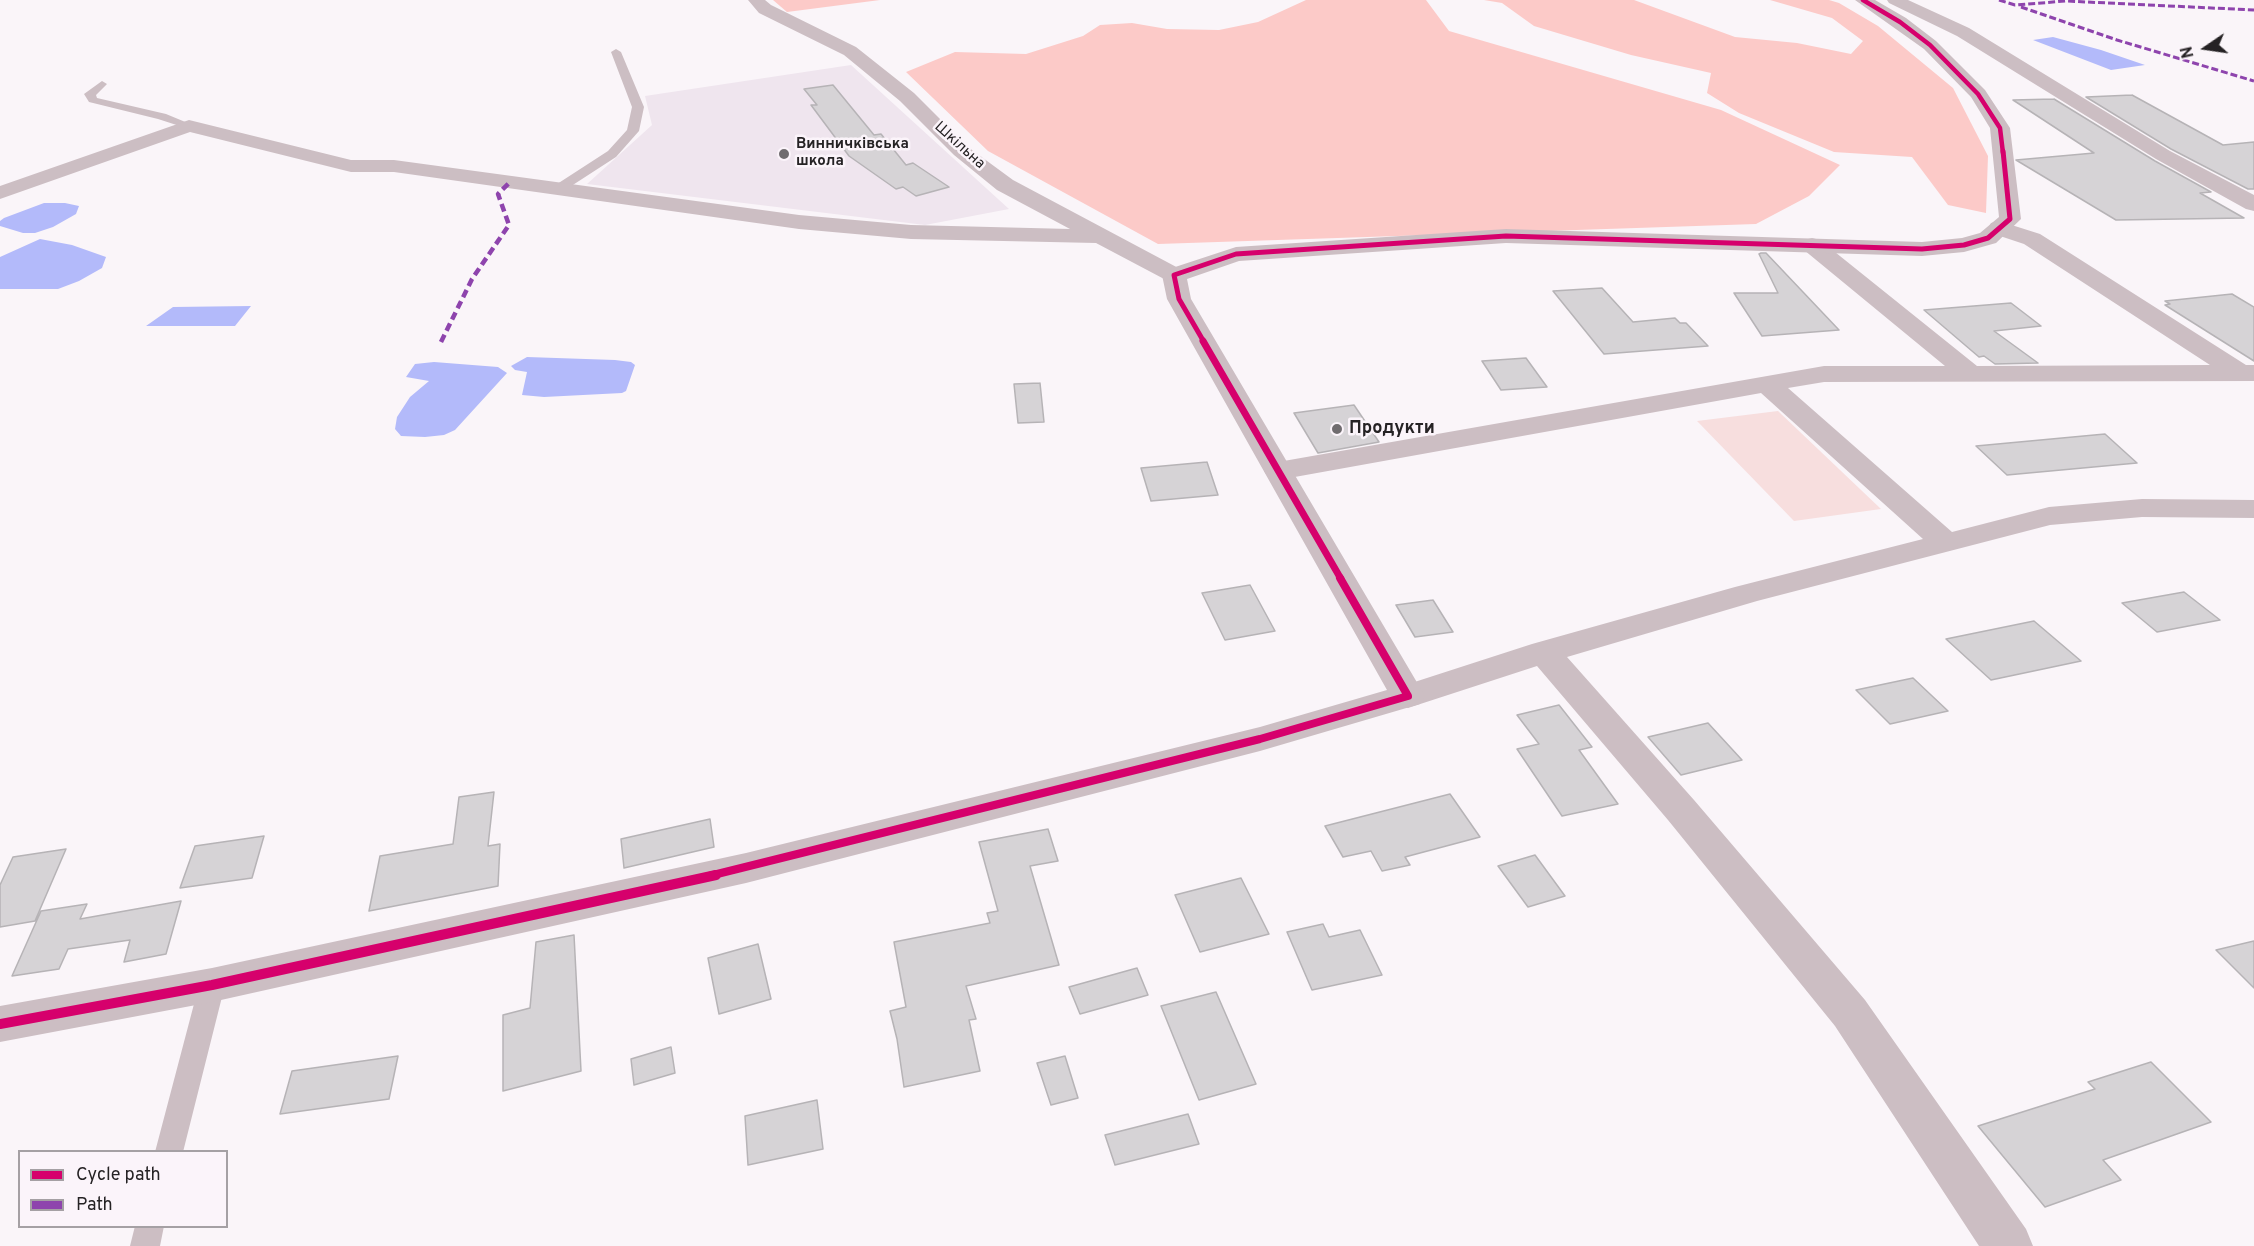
<!DOCTYPE html>
<meta charset="utf-8">
<style>
body{margin:0}
#map{position:relative;width:2254px;height:1246px;overflow:hidden;background:#faf5f9;font-family:Overpass,sans-serif}
canvas{display:block}
.legend{position:absolute;left:18px;top:1150px;width:210px;height:78px;box-sizing:border-box;background:#fbf4fa;border:2px solid #a5a0a4;margin:0;padding:8px 10px;list-style:none;font-size:18px;color:#252224}
.legend li{display:flex;align-items:center;gap:12px;height:30px}
.legend b{width:30px;border:2px solid #a5a0a4}
.north{position:absolute;left:2176px;top:18px;width:60px;height:60px;-webkit-text-stroke:4px #fbf4fa;paint-order:stroke;rotate:257deg;font-size:16px;font-weight:700;line-height:24px;text-align:center;color:#252224}
.north::after{content:'';display:block;margin:auto;width:21px;height:27px;background:#252224;clip-path:polygon(50% 0,100% 100%,50% 72%,0 100%)}
</style>
<div id="map">
<canvas width="2254" height="1246"></canvas>
<ul class="legend">
<li><b style="height:8px;background:#d6006c"></b>Cycle path</li>
<li><b style="height:8px;background:#8e44ad"></b>Path</li>
</ul>
<div class="north">N</div>
</div>
<script>
const c = document.querySelector('canvas').getContext('2d');
c.lineJoin = 'round';
function fill(path, color) {
  c.fillStyle = color;
  c.fill(path, 'evenodd');
}
function toPath(rows) {
  const path = new Path2D();
  for (const r of rows) {
    path.moveTo(r[0], r[1]);
    for (let i = 2; i < r.length; i += 2) path.lineTo(r[i], r[i + 1]);
  }
  return path;
}
function trace(path, color, width, dash) {
  c.strokeStyle = color;
  c.lineWidth = width;
  c.lineCap = dash ? 'butt' : 'round';
  c.setLineDash(dash || []);
  c.stroke(path);
}
function label(font, color, halo, rows, align = 'center') {
  c.font = font + ' Overpass,sans-serif';
  c.lineWidth = 5;
  c.setLineDash([]);
  c.textBaseline = 'middle';
  c.strokeStyle = halo;
  c.fillStyle = color;
  for (const [text, x, y, turn = 0] of rows) {
    c.save();
    c.translate(x, y);
    c.rotate((+turn || 0) * Math.PI / 180);
    c.textAlign = isNaN(turn) ? turn : align;
    if (halo) c.strokeText(text, 0, 0);
    c.fillText(text, 0, 0);
    c.restore();
  }
}
const built = toPath([
 [851,65,1009,209,925,225,587,184,652,125,645,96]
]);
const green = toPath([
 [1778,411,1881,509,1794,521,1697,421]
]);
const forest = toPath([
 [773,0,880,0,787,12],
 [1306,0,1426,0,1449,31,1721,110,1840,165,1809,196,1756,224,1158,244,988,151,906,72,955,52,1026,54,1083,36,1100,25,1132,23,1167,29,1219,30,1258,22],
 [1484,0,1634,0,1735,37,1797,43,1851,54,1863,41,1832,18,1770,0,1829,0,1839,3,1878,26,1953,88,1988,156,1986,213,1948,205,1912,157,1834,152,1739,113,1707,93,1711,73,1631,55,1534,26,1502,3]
]);
const water = toPath([
 [2053,37,2101,50,2145,65,2111,70,2033,40],
 [44,203,65,203,79,206,76,214,53,227,35,233,23,233,0,226,0,221,4,218],
 [40,239,72,245,106,257,102,268,79,281,58,289,0,289,0,257],
 [251,306,235,326,146,326,173,307],
 [527,357,615,360,631,362,635,365,626,391,622,393,544,397,522,395,527,372,515,370,511,366],
 [434,362,498,367,507,373,455,430,444,435,425,437,401,436,395,429,397,417,410,397,429,381,406,377,415,364]
]);
const building = toPath([
 [833,85,874,135,881,134,906,165,913,163,949,187,916,196,903,187,896,189,849,156,811,105,817,105,804,89,833,85],
 [2132,95,2223,145,2254,142,2254,189,2248,189,2171,149,2086,97,2132,95],
 [2054,99,2155,161,2211,192,2200,193,2244,218,2116,220,2016,160,2094,153,2013,100,2054,99],
 [1761,253,1766,253,1839,330,1762,336,1734,293,1778,293,1759,254,1761,253],
 [1602,288,1633,322,1675,318,1680,323,1686,323,1708,346,1604,354,1553,291,1602,288],
 [2232,294,2254,307,2254,361,2165,305,2170,304,2165,301,2232,294],
 [2011,303,2041,326,1994,331,2038,363,1995,364,1984,356,1979,357,1924,310,2011,303],
 [1526,358,1547,387,1501,390,1482,361,1526,358],
 [1040,383,1044,422,1018,423,1014,384,1040,383],
 [1354,405,1379,442,1318,453,1294,413,1354,405],
 [2105,434,2137,463,2007,475,1976,446,2105,434],
 [1207,462,1218,495,1151,501,1141,468,1207,462],
 [1250,585,1275,631,1225,640,1202,593,1250,585],
 [2184,592,2220,620,2157,632,2122,603,2184,592],
 [1433,600,1453,632,1415,637,1396,605,1433,600],
 [2034,621,2081,661,1991,680,1946,639,2034,621],
 [1913,678,1948,711,1890,724,1856,690,1913,678],
 [1559,705,1592,747,1579,750,1618,804,1562,816,1517,749,1539,744,1517,715,1559,705],
 [1708,723,1742,760,1681,775,1648,737,1708,723],
 [494,792,488,846,500,844,498,886,369,911,380,856,453,844,459,797,494,792],
 [1450,794,1480,837,1405,857,1410,865,1382,871,1371,851,1343,857,1325,826,1450,794],
 [710,819,714,847,624,868,621,839,710,819],
 [1048,829,1058,861,1030,866,1059,965,966,986,976,1019,969,1020,980,1071,904,1087,897,1039,890,1011,906,1007,894,942,990,923,987,913,998,911,979,842,1048,829],
 [264,836,252,878,180,888,195,846,264,836],
 [66,849,35,921,0,927,0,885,13,857,66,849],
 [1535,855,1565,896,1528,907,1498,866,1535,855],
 [1241,878,1269,934,1200,952,1175,895,1241,878],
 [181,901,166,954,124,962,130,940,68,949,59,969,12,976,41,911,87,904,80,919,181,901],
 [1323,924,1329,937,1360,930,1382,975,1312,990,1287,932,1323,924],
 [574,935,581,1071,503,1091,503,1015,530,1008,536,942,574,935],
 [2254,941,2254,988,2216,950,2254,941],
 [758,944,771,999,719,1014,708,958,758,944],
 [1137,968,1148,995,1080,1014,1069,987,1137,968],
 [1216,992,1256,1084,1199,1100,1161,1006,1216,992],
 [671,1047,675,1073,634,1085,631,1059,671,1047],
 [398,1056,389,1099,280,1114,292,1071,398,1056],
 [1065,1056,1078,1098,1051,1105,1037,1063,1065,1056],
 [2151,1062,2211,1122,2103,1160,2121,1180,2045,1207,1978,1126,2095,1089,2088,1082,2151,1062],
 [817,1100,823,1149,748,1165,745,1116,817,1100],
 [1188,1114,1199,1144,1115,1165,1105,1135,1188,1114]
]);
const service = toPath([
 [616,49,621,52,644,107,639,131,616,157,562,192,554,192,552,189,554,186,608,151,627,130,632,107,611,52,616,49],
 [102,81,107,84,96,95,97,98,166,114,195,126,189,129,158,119,89,102,84,94,102,81],
 [212,975,221,978,225,985,183,1152,155,1152,199,985,203,978,212,975],
 [135,1226,164,1226,160,1246,130,1246,135,1226]
]);
const minor = toPath([
 [748,0,765,0,771,5,856,47,914,93,968,147,1013,180,1182,270,1186,275,1182,280,1174,282,1166,280,1096,243,911,239,799,229,394,172,351,172,190,132,0,199,0,186,189,120,351,160,394,160,799,215,911,225,1070,229,997,190,954,155,900,101,844,55,759,13,748,0],
 [1887,0,1908,0,1969,28,2170,151,2254,195,2254,211,2246,209,2156,159,1957,36,1889,3,1887,0],
 [1999,221,2040,234,2246,365,2254,365,2254,381,1824,382,1788,388,1952,532,2049,507,2142,499,2254,500,2254,518,2142,517,2050,525,1757,601,1567,657,1694,800,1865,1000,2026,1229,2033,1246,1979,1246,1835,1026,1668,820,1537,666,1408,708,1396,704,1391,696,1396,688,1532,644,1735,587,1923,539,1761,393,1278,480,1268,477,1264,471,1268,465,1278,462,1824,366,1945,366,1804,250,1801,245,1804,240,1812,238,1820,240,1977,366,2210,365,2024,244,1991,233,1988,228,1991,223,1999,221]
]);
const tertiary = toPath([
 [1855,0,1875,0,1906,18,1936,41,1985,90,2010,128,2021,219,1996,243,1964,252,1922,256,1506,243,1239,261,1187,279,1191,299,1425,696,1420,704,1260,751,746,883,212,1002,0,1042,0,1006,212,968,746,853,1260,727,1387,690,1167,299,1162,275,1166,270,1236,247,1506,229,1922,242,1962,238,1980,233,1999,217,1990,128,1971,97,1924,49,1855,0]
]);
const quietFar1 = toPath([
 [1999,0,2015,5,2066,1,2254,10],
 [2021,7,2117,40,2254,81]
]);
const quiet = toPath([
 [441,342,472,279,509,225,498,194,510,182]
]);
const cyclewayFar4 = toPath([
 [1863,0,1900,22,1930,45,1978,94,2000,128,2003,153]
]);
const cyclewayFar3 = toPath([
 [1204,342,1179,299,1174,275,1236,254,1506,236,1922,249,1964,245,1988,238,2010,219,2003,151]
]);
const cyclewayFar2 = toPath([
 [1203,341,1341,579]
]);
const cyclewayFar1 = toPath([
 [709,876,1260,739,1408,696,1340,578]
]);
const cycleway = toPath([
 [0,1024,212,985,716,875]
]);
const markers = [
 [784,154,6,"#706c6f"],
 [1337,429,6,"#706c6f"]
];
const farPoinames = [
 ["Винничківська",796,145],
 ["школа",796,162]
];
const farStreetnames = [
 ["Шкільна",959,146,42]
];
const poiNames = [
 ["Продукти",1349,429]
];
fill(built, '#efe5ee');
fill(green, '#f7dede');
fill(forest, '#fccac8');
fill(water, '#b3bafa');
fill(building, '#d6d3d6');
trace(building, '#b6b3b6', 1.5);
fill(service, '#ccbec3');
fill(minor, '#ccbec3');
fill(tertiary, '#ccbec3');
trace(quietFar1, '#8e44ad', 3, [7, 3]);
trace(quiet, '#8e44ad', 4.5, [8, 4.5]);
trace(cyclewayFar4, '#d6006c', 4.5);
trace(cyclewayFar3, '#d6006c', 5);
trace(cyclewayFar2, '#d6006c', 7);
trace(cyclewayFar1, '#d6006c', 8);
trace(cycleway, '#d6006c', 10);
for (const [x, y, r, color] of markers) {
  const dot = new Path2D();
  dot.arc(x, y, r, 0, 2 * Math.PI);
  c.fillStyle = color;
  c.fill(dot);
  trace(dot, '#fbf4fa', 2);
}
label('bold 15px', '#252224', '#fbf4fa', farPoinames, 'left');
label('15px', '#252224', '#fbf4fa', farStreetnames);
label('bold 18px', '#252224', '#fbf4fa', poiNames, 'left');
</script>
